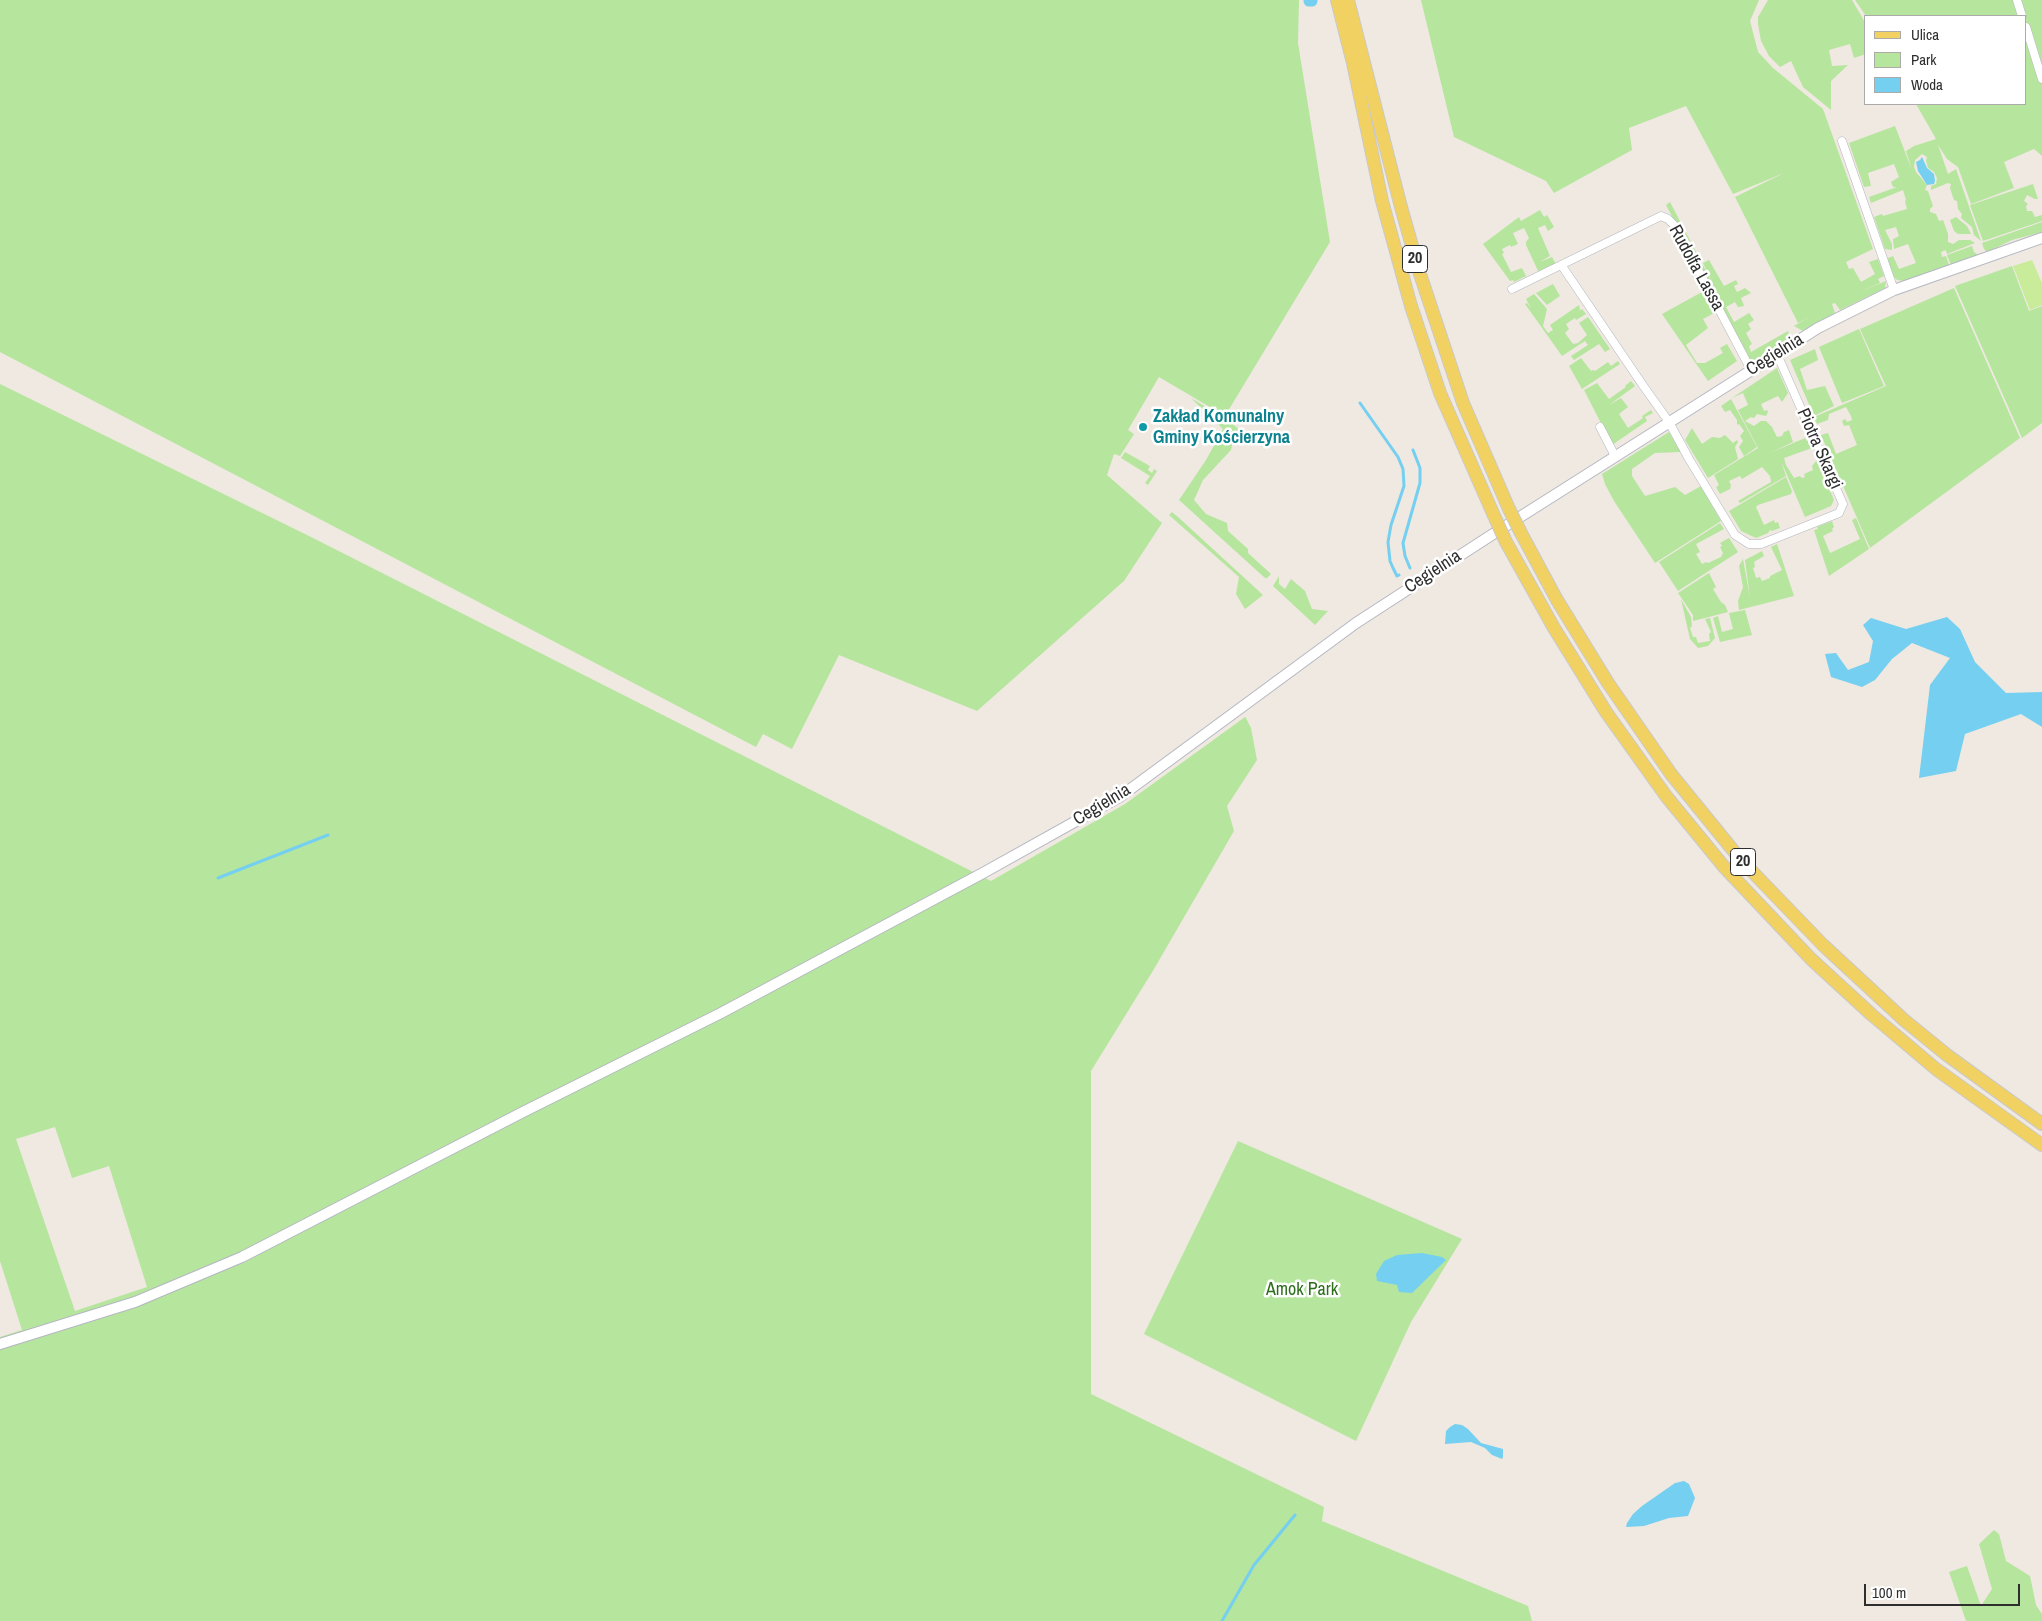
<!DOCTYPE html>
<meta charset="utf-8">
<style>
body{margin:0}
#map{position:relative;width:2042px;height:1621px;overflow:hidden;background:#efe9e1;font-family:"Archivo Narrow",sans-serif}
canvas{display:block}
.legend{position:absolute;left:1864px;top:15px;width:162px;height:90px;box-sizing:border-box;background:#fff;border:1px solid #ababab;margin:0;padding:6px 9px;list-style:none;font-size:15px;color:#2e2e2e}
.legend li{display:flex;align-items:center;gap:10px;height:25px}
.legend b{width:25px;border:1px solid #ababab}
.scale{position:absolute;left:1864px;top:1584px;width:156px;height:22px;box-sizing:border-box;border:2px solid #2e2e2e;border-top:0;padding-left:6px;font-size:15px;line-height:18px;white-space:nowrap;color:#2e2e2e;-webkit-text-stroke:4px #fff;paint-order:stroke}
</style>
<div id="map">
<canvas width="2042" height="1621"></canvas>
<ul class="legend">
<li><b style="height:6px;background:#f2d163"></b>Ulica</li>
<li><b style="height:14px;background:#b6e59e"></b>Park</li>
<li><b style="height:14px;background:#75cff0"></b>Woda</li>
</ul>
<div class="scale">100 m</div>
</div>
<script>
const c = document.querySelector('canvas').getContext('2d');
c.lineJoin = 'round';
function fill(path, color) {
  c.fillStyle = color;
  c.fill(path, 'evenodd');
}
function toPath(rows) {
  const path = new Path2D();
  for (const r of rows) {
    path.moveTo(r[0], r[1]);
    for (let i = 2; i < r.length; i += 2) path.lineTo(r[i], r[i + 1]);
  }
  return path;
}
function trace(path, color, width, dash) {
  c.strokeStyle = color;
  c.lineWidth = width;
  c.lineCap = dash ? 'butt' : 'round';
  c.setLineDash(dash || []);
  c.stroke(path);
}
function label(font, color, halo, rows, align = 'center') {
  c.font = font + ' "Archivo Narrow",sans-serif';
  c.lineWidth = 5;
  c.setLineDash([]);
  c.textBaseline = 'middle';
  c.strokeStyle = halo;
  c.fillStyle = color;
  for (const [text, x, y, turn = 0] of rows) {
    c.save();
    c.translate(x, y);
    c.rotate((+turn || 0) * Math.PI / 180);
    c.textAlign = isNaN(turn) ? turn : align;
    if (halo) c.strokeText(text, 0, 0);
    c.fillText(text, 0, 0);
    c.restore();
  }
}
const green = toPath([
 [0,0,1299,0,1298,43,1330,242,1225,416,1159,377,1128,430,1134,434,1120,456,1114,454,1107,475,1162,523,1124,581,977,711,839,655,792,749,763,734,756,747,0,352],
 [1421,0,1759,0,1750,21,1758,52,1773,68,1823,109,1873,249,1846,262,1849,269,1853,268,1861,282,1875,274,1869,262,1878,259,1884,276,1878,279,1880,283,1857,293,1886,281,1885,288,1840,310,1835,303,1832,304,1835,313,1803,331,1794,326,1811,316,1798,323,1735,197,1784,173,1733,194,1686,106,1629,128,1632,150,1554,193,1546,181,1454,137],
 [1768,0,1852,0,1866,24,1866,54,1854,58,1850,44,1829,50,1832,66,1848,65,1831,81,1831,110,1803,87,1791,61,1780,67,1769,56,1761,41,1758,24,1758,17],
 [1855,0,2042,0,2042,156,2034,149,2004,162,2014,188,1971,204,1958,167,1947,159,1938,145,1948,174,1956,169,1981,241,1974,235,1972,227,1961,218,1962,214,1958,209,1957,201,1954,200,1950,188,1951,184,1948,183,1931,190,1931,186,1936,184,1937,178,1934,172,1928,168,1926,161,1927,157,1922,154,1915,160,1914,167,1916,172,1927,185,1925,190,1928,191,1933,206,1930,209,1930,212,1936,214,1939,221,1943,220,1948,234,1948,242,1953,244,1959,240,1970,240,1975,243,1947,254,1946,250,1941,252,1942,257,1946,256,1949,265,1904,281,1897,280,1892,275,1886,259,1893,256,1899,269,1916,263,1908,244,1894,249,1893,239,1899,236,1896,227,1885,230,1892,244,1892,250,1885,249,1874,217,1882,214,1883,216,1907,209,1905,201,1906,200,1903,190,1871,203,1869,197,1897,187,1893,187,1891,182,1899,177,1894,164,1868,173,1871,186,1864,187,1849,143,1895,126,1912,170,1906,151,1914,146,1936,139,1916,104,2026,104,2026,16,1866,16],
 [2033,184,2038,199,2035,199,2027,195,2024,201,2028,204,2026,206,2027,211,2032,211,2035,217,2042,215,2042,221,1983,241,1970,205],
 [1670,202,1716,290,1703,263,1709,260,1724,286,1736,280,1738,284,1734,286,1737,292,1745,288,1751,293,1741,298,1744,306,1738,307,1735,302,1726,307,1734,322,1749,313,1754,320,1748,324,1751,329,1746,333,1752,344,1749,346,1751,352,1788,331,1789,335,1788,341,1757,361,1751,361,1745,355,1666,205],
 [1540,210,1544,217,1547,215,1554,227,1548,231,1545,225,1538,228,1550,256,1540,262,1552,257,1556,264,1539,273,1526,245,1526,242,1529,238,1524,228,1513,233,1518,244,1511,247,1510,245,1502,249,1504,253,1502,254,1511,272,1522,268,1526,276,1514,282,1513,280,1510,281,1483,244,1519,217,1521,221],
 [1956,217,1967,226,1971,234,1958,234,1954,231,1950,220],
 [2042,222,2042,232,2012,240,1987,252,1984,249,1982,243],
 [1972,246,1974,252,1978,255,1951,265,1947,255],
 [2012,266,2029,311,2042,306,2042,423,2022,438,1955,286],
 [1553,284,1560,296,1547,305,1536,293],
 [1954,288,2020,438,1870,548,1821,435,1828,433,1836,454,1857,445,1849,425,1844,426,1842,421,1845,419,1847,422,1852,420,1851,416,1846,407,1829,414,1828,420,1817,424,1814,417,1886,386,1860,329],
 [1702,292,1714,313,1703,319,1708,328,1686,345,1697,363,1705,363,1723,353,1720,348,1727,344,1737,361,1708,381,1662,314],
 [1534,294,1547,309,1543,326,1548,333,1553,330,1550,325,1579,305,1580,310,1576,313,1582,309,1586,314,1576,320,1575,318,1566,324,1569,329,1565,333,1573,344,1578,343,1587,335,1579,323,1588,317,1610,349,1605,352,1599,344,1574,360,1571,356,1588,345,1585,341,1562,356,1525,304,1527,303,1531,308,1526,299],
 [1859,329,1884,386,1842,403,1819,347],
 [1815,349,1818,360,1800,369,1807,390,1825,386,1834,406,1814,416,1790,360],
 [1581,358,1591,371,1593,370,1595,371,1608,362,1611,366,1618,361,1620,364,1582,389,1569,366],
 [1777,368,1788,393,1782,402,1778,396,1761,404,1764,411,1767,410,1768,412,1766,416,1757,414,1754,418,1751,417,1745,421,1754,426,1761,421,1766,421,1772,427,1777,437,1782,436,1784,432,1789,430,1793,442,1770,453,1805,438,1807,441,1808,441,1812,448,1784,458,1786,465,1794,478,1800,476,1802,478,1805,477,1804,474,1813,470,1812,466,1817,460,1834,500,1831,506,1805,517,1781,461,1786,476,1740,503,1738,501,1771,482,1770,476,1762,467,1742,479,1740,476,1729,481,1731,485,1730,489,1720,494,1716,487,1719,485,1714,475,1758,448,1738,410,1748,405,1743,393,1732,398],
 [1631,381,1635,386,1609,405,1621,398,1628,407,1619,414,1628,428,1643,418,1642,416,1651,410,1653,413,1645,417,1647,421,1612,445,1584,390,1597,383,1609,399,1626,387,1625,386],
 [0,384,311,537,991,881,1125,804,1245,717,1246,718,1251,728,1257,760,1227,806,1234,831,1154,969,1091,1071,1091,1394,1324,1507,1322,1521,1528,1606,1532,1621,0,1621,0,1337,22,1330,0,1261],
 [55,1127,72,1178,109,1166,147,1287,75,1311,16,1139],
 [1191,398,1228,420,1248,437,1233,441,1231,450,1203,480,1194,500,1206,514,1227,523,1228,531,1248,549,1248,553,1271,574,1267,578,1265,578,1179,500,1206,460,1223,429],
 [1731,399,1757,447,1744,456,1739,447,1743,441,1740,436,1744,431,1739,424,1737,425,1737,420,1730,410,1725,412,1721,406],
 [1692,428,1702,444,1712,437,1720,438,1725,435,1733,443,1737,440,1738,442,1735,447,1738,459,1708,478,1685,440],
 [1669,432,1681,452,1655,453,1632,469,1632,476,1645,496,1675,487,1685,495,1701,486,1721,521,1655,563,1614,501,1605,484,1602,474],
 [1125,452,1150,466,1148,470,1152,473,1154,469,1157,471,1148,485,1145,483,1150,476,1121,458],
 [1786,477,1792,491,1791,494,1758,505,1756,507,1764,525,1774,520,1775,523,1778,522,1780,528,1772,531,1770,530,1768,533,1756,538,1741,531,1729,511],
 [1172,512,1178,517,1263,595,1245,609,1236,594,1239,577,1169,515],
 [1856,518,1869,549,1829,576,1814,530,1818,529,1817,527,1832,521,1834,527,1832,529,1833,531,1823,536,1830,553,1860,539,1852,520],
 [1720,523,1724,529,1696,544,1700,552,1696,554,1702,564,1706,562,1708,563,1721,557,1723,553,1720,547,1722,546,1720,543,1729,538,1738,552,1678,591,1659,562],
 [1777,544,1794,596,1739,610,1738,601,1743,587,1739,566,1743,559,1750,598,1745,560,1762,551,1764,556,1754,562,1755,567,1753,568,1756,578,1760,577,1762,581,1770,578,1770,576,1782,570,1771,547],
 [1709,573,1716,587,1713,589,1721,602,1725,605,1728,612,1693,621,1693,615,1678,593],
 [1279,576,1279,584,1285,589,1291,579,1305,591,1312,609,1328,611,1315,625,1273,586],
 [1681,599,1691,617,1692,626,1690,628,1693,637,1696,637,1698,643,1710,641,1709,634,1711,632,1705,619,1710,618,1715,638,1708,646,1698,648,1690,639],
 [1745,610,1752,635,1720,642,1713,618,1718,616,1722,632,1733,629,1729,613],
 [1238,1141,1462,1239,1411,1322,1356,1441,1144,1334],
 [1994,1530,1999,1534,2006,1561,2030,1576,2036,1605,2042,1614,2042,1621,1966,1621,1949,1572,1967,1566,1981,1606,1992,1589,1979,1544]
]);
const pitch = toPath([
 [2032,260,2042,283,2042,305,2030,310,2013,266]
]);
const water = toPath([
 [1922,157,1927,168,1934,174,1935,181,1934,184,1927,185,1918,171,1916,162,1920,160],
 [1947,617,1960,629,1975,662,2006,693,2042,692,2042,727,2021,714,1965,734,1956,771,1919,778,1930,685,1950,658,1912,643,1892,659,1875,680,1862,687,1831,677,1825,654,1836,653,1848,670,1869,662,1873,641,1863,625,1871,618,1906,629],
 [1422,1253,1442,1257,1446,1260,1412,1293,1399,1292,1397,1285,1377,1281,1376,1274,1384,1261,1397,1255],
 [1455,1424,1462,1425,1468,1429,1481,1443,1503,1449,1503,1457,1502,1459,1492,1455,1485,1448,1471,1442,1445,1444,1446,1431,1450,1427],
 [1684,1481,1689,1484,1695,1498,1688,1516,1669,1518,1644,1526,1626,1527,1627,1523,1633,1514,1642,1506,1675,1483]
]);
const stream = toPath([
 [1311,0,1314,1],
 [1360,403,1398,457,1403,469,1404,486,1391,525,1388,542,1390,561,1393,568,1397,576,1399,575],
 [1410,568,1405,556,1403,543,1420,483,1420,468,1413,450],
 [218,878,328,835],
 [1222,1621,1254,1565,1295,1515]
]);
const canal = toPath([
 [1309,1,1312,1]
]);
const minor = toPath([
 [2017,0,2022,16],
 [2026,27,2042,79],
 [1842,141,1894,290],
 [1562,266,1642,384,1669,422,1689,459,1735,535,1749,544,1761,544,1839,513,1843,504,1777,354],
 [1512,289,1661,216,1668,219,1675,226,1751,370],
 [1600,427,1615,456]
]);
const tertiary = toPath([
 [0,1344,135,1302,242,1257,523,1112,721,1013,983,873,1121,796,1356,623,1490,536,1818,328,1894,290,2042,238]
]);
const primary = toPath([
 [1337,0,1353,63,1382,201,1411,306,1440,393,1495,518],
 [1348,0,1401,207,1420,274,1463,403,1509,509],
 [1521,533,1557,600,1608,683,1671,774,1741,860,1823,945,1904,1020,1947,1055,2042,1124],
 [1506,542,1554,628,1606,712,1666,796,1725,868,1811,959,1872,1015,1936,1069,2042,1145]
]);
const primaryBridge = toPath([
 [1509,509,1521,533],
 [1495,518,1506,542]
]);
const markers = [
 [1143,427,5,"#0f9aa8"]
];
const shields = [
 [1415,259,25],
 [1743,862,25]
];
const shieldNames = [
 ["20",1415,259],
 ["20",1743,862]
];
const streetNames = [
 ["Rudolfa Lassa",1696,268,61],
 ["Cegielnia",1775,355,-32],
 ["Piotra Skargi",1819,449,66],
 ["Cegielnia",1433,572,-33],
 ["Cegielnia",1102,805,-31]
];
const cultureNames = [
 ["Zakład Komunalny",1153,417],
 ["Gminy Kościerzyna",1153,438]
];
const parkNames = [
 ["Amok Park",1302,1290]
];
fill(green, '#b6e59e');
fill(pitch, '#c9ec9a');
fill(water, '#75cff0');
trace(stream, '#75cff0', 3);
trace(canal, '#75cff0', 11);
trace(minor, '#b4b7c1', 9);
trace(tertiary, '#b4b7c1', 12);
trace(primary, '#c9c9c9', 14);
trace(minor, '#fff', 8);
trace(tertiary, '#fff', 10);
trace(primary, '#f2d163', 12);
trace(primaryBridge, '#c9c9c9', 14, []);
trace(primaryBridge, '#f2d163', 12);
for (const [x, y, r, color] of markers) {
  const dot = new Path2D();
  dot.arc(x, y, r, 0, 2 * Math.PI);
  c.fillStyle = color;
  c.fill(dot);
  trace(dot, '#fff', 2);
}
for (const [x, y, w] of shields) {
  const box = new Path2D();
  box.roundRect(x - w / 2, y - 13.5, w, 27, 4);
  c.fillStyle = '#fff';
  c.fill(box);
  trace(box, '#2e2e2e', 1);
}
label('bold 16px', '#2e2e2e', null, shieldNames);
label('18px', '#2e2e2e', '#fff', streetNames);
label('bold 18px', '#0d838f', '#fff', cultureNames, 'left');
label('18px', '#2c6e1b', '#fff', parkNames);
</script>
